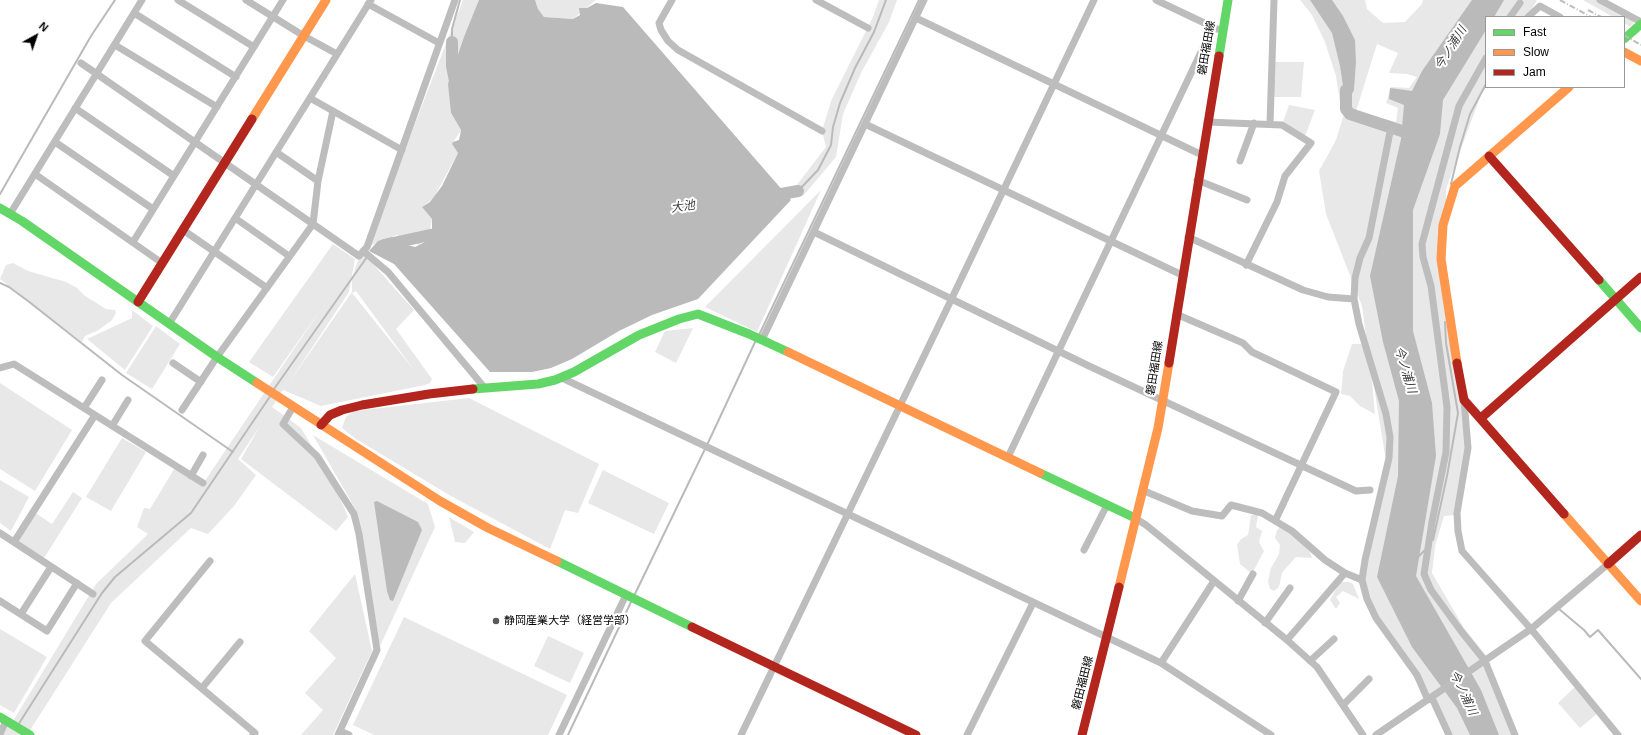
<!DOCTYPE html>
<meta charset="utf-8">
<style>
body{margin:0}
#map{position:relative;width:1641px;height:735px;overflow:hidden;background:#fff;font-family:Arial,sans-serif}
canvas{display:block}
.legend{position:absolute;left:1485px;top:16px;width:140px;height:72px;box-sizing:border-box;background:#fff;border:1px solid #999;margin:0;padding:5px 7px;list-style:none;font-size:12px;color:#000}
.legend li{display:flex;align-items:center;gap:8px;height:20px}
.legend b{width:20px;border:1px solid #999}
.north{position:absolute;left:16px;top:16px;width:40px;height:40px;-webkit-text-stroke:3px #fff;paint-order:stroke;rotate:40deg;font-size:11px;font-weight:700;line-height:16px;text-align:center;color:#000}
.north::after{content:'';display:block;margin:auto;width:14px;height:18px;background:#000;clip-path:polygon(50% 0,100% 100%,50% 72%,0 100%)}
</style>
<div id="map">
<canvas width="1641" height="735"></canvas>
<ul class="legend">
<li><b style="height:5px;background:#63d668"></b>Fast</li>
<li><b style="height:5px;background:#ff974d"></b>Slow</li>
<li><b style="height:5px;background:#b3261e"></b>Jam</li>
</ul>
<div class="north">N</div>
</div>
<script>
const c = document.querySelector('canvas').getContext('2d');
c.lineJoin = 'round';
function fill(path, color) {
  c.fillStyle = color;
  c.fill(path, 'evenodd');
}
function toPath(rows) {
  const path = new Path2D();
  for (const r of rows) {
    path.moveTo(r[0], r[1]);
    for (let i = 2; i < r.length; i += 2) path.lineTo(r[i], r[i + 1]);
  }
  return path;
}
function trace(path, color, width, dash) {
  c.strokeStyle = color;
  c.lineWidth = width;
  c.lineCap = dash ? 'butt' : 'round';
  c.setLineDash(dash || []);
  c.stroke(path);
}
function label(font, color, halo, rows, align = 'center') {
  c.font = font + ' Arial,"Noto Sans JP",sans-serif';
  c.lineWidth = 4;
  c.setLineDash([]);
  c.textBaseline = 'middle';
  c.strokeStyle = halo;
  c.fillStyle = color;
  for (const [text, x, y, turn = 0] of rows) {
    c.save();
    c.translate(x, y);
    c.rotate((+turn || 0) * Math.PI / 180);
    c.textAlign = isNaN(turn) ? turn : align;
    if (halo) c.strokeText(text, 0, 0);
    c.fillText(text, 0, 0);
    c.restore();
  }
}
const green = toPath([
 [463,0,480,0,451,113,461,130,452,144,458,153,433,199,422,207,432,219,429,235,419,245,397,235,367,247],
 [535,0,596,0,573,19,544,17,538,9],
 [879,0,897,0,889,22,861,73,843,114,836,157,803,196,796,186,826,147,822,131,831,101,873,17],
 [1300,0,1365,0,1367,9,1383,23,1405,22,1422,4,1423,0,1537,0,1527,17,1486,17,1486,87,1481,95,1446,189,1446,260,1461,401,1467,436,1457,515,1444,516,1435,546,1432,573,1464,628,1489,659,1485,661,1515,735,1449,735,1415,673,1384,633,1362,580,1387,467,1371,369,1375,414,1360,406,1350,396,1341,394,1343,371,1352,344,1361,344,1369,357,1362,306,1326,214,1319,171,1336,140,1344,114,1340,103,1336,76,1325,42,1312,15],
 [1377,44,1398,53,1389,73,1407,74,1417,77,1409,88,1391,87,1386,103,1398,108,1396,122,1356,111],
 [1583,0,1598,0,1634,22,1630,27,1624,23,1624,17,1613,17],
 [1272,62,1304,62,1301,97,1271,97],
 [1289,105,1315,110,1304,139,1282,125],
 [821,190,757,332,705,307],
 [333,244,355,259,349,292,288,384,352,292,352,278,358,260,361,254,372,263,414,310,396,329,432,379,430,383,425,385,321,406,283,390,272,407,301,428,320,460,343,505,348,517,336,531,241,459,260,426,238,459,256,475,234,506,208,534,191,528,111,603,27,735,1,735,4,726,13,721,96,584,148,534,137,527,144,508,150,509,176,466,202,485,321,309,273,377,249,362],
 [356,291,414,370,352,293],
 [13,263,28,271,66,282,77,288,85,296,95,302,106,309,115,310,116,313,112,320,97,331,85,336,82,342,0,279,6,265],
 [132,310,153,326,125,370,87,339,132,318],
 [156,326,180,344,152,389,126,373],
 [693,328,676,363,655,352,665,331],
 [0,383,72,430,35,491,0,469],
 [469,398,599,464,578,513,565,510,550,549,451,496,356,439,342,428,346,417,354,411],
 [313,435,428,504,435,527,380,646,356,510],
 [122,438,146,452,111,511,86,497],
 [603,470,669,503,654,534,588,503],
 [0,480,29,497,11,531,0,523],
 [73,492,82,498,44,558,17,541,34,512,52,524],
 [1251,515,1258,515,1256,527,1262,531,1259,542,1264,551,1254,570,1251,573,1240,564,1237,545,1241,539,1248,535],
 [449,517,474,532,465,543,455,542],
 [1282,525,1310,552,1312,558,1296,557,1286,568,1282,573,1279,587,1274,591,1270,589,1268,581,1271,568,1279,554,1280,545,1275,538,1277,530],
 [355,574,372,651,333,735,301,735,323,710,305,693,336,658,309,631],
 [1340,582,1349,582,1353,584,1359,599,1343,591,1336,597,1340,603,1336,609,1330,600],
 [404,617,567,695,548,735,374,735,353,725],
 [0,629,47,657,14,713,0,705],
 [548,636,584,653,570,683,534,666],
 [1577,685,1599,712,1580,728,1558,703]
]);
const water = toPath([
 [479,0,535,0,538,9,544,17,573,19,580,15,579,8,587,8,596,3,623,7,791,200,698,299,652,315,619,331,572,359,551,368,532,372,490,372,394,264,369,251,378,241,392,237,403,244,415,247,425,242,432,230,432,219,422,207,430,202,442,186,458,153,452,144,453,142,459,140,461,130,451,113,448,84,464,37],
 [1310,0,1332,0,1343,16,1355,40,1356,62,1354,90,1346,106,1340,66,1332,33],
 [1472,0,1504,0,1494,17,1486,17,1486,30,1443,100,1440,134,1413,210,1413,331,1432,403,1436,456,1416,576,1481,690,1499,735,1470,735,1457,708,1412,647,1377,577,1398,476,1399,401,1383,342,1370,276,1401,139,1404,105,1389,99,1390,88,1412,91,1422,71],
 [377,501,418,522,422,530,393,601,390,600,387,591,374,502]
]);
const stream = toPath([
 [452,42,452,29,460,0],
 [1451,184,1460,147,1470,114,1486,84],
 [798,191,818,170,831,145,833,127,840,103,855,68,874,32,886,0],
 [0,194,91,36,115,0],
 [0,283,9,287,28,301,122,375,233,452],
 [759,335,919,0],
 [274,389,367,257],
 [707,445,756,340],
 [1433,540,1447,476,1458,413,1446,343,1445,322],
 [1418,557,1425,550],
 [634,596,705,449],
 [1559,609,1584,630,1590,637,1598,630,1641,679],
 [18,725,102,593,115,577,191,513,271,395],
 [568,735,631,602]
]);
const river = toPath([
 [452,42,452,66,456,86],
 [1346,90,1346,109,1350,114,1414,135],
 [770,196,798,191],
 [384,245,444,232]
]);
const street = toPath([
 [178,0,254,47],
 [246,0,304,36,337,54],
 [672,0,659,23,661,30,668,41,678,50,822,131],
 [816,0,868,28],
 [1156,0,1217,29],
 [1600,0,1641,22],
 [368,4,439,43],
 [134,13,236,77],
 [1510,17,1520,3],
 [1528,17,1540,6,1560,17],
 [916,18,1202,155],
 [115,45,217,107],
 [1486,58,1459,106,1422,244,1423,257,1431,286,1447,407,1446,452,1432,522,1424,574,1431,590,1461,631,1485,661,1515,735],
 [81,63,359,256,367,247,455,0],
 [310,98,402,150],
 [75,108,174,176],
 [1207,122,1282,125,1311,143,1285,176,1277,202,1246,265],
 [865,124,1182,275],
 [1270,124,1274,0],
 [1390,132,1369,238,1360,258,1355,278,1354,299,1359,324,1386,414,1390,437,1389,458,1365,560,1362,580,1367,599,1376,618,1417,675,1428,700],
 [55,142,153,209],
 [276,152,318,181],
 [1240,161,1254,123],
 [35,174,162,263],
 [1197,180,1247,200],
 [10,214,142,0],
 [235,218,289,256],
 [183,230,267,288],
 [814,232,1089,366,1356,491,1370,490],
 [1188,237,1303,290,1328,297,1354,299],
 [133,242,283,0],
 [363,251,388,272,484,387],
 [1176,314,1243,343,1252,352,1336,392,1275,521],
 [169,324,371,0],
 [762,340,924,0],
 [173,363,201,382],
 [0,368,14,364,203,483],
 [562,378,1161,663,1271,735],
 [1464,400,1468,448,1457,513,1458,531,1462,551,1531,629,1618,735],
 [293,407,283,424,317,456,354,514,359,534,377,650,338,735],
 [84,408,102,380],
 [182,410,217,357,313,224,318,181,333,111],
 [112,426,128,400],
 [1008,457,1213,27],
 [191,476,203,455],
 [1142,490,1192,511,1222,516,1231,505,1262,513,1292,531,1325,560,1345,573,1362,580],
 [1135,518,1146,525,1287,640,1317,667,1363,735],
 [0,533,93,594],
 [14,542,95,415],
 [1084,550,1107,505],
 [210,561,145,641,255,733,253,735],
 [0,601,47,631,77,583],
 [1238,601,1253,574],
 [21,614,51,567],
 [1265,623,1290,588],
 [1287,640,1345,573],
 [1310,661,1334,639],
 [1161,663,1214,581],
 [202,688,240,642],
 [1432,698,1449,735],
 [1343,705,1369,679],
 [340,731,349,735],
 [0,734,6,721],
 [559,735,626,595],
 [741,735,952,298,1094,0],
 [967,735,1033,603],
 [1376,735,1531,629,1608,564]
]);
const fast = toPath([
 [1624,39,1641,24],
 [1219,56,1228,0],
 [0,208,22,221,217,357,257,383],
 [1599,280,1641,328],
 [473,389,538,384,555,380,574,372,639,335,679,319,698,314,749,334,788,352],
 [1040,473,1135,518],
 [557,561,692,627],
 [0,717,30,735]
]);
const slow = toPath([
 [1624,52,1641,61],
 [252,119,326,0],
 [788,352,1040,473],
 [1457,363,1441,259,1443,225,1455,186,1569,87],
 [257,383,440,501,488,528,557,561],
 [1564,514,1641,601],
 [1119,587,1158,428,1169,363]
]);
const jam = toPath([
 [1489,156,1599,280],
 [138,302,252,119],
 [1169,363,1219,56],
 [1457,363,1464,400,1564,514],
 [1481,418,1641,277],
 [321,425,330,415,342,410,362,405,429,394,473,389],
 [1608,564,1641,535],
 [692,627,916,735],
 [1082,735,1119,587]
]);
const rail = toPath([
 [1560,0,1591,17],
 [1588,10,1601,17],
 [1624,35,1641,45]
]);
const markers = [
 [496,621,4,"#595959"]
];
const streetNames = [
 ["磐田福田線",1207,48,-80],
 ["磐田福田線",1155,368,-81],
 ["磐田福田線",1083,683,-76]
];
const poiNames = [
 ["静岡産業大学（経営学部）",504,621]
];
const waterNames = [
 ["今ノ浦川",1451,48,-58],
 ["大池",683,207,-8],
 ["今ノ浦川",1405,370,73],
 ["今ノ浦川",1463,693,65]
];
fill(green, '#e8e8e8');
fill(water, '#bababa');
trace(stream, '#bababa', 2);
trace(river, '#bababa', 12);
trace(street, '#bdbdbd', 7);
trace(fast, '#63d668', 9);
trace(slow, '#ff974d', 9);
trace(jam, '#b3261e', 9);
trace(rail, '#bdbdbd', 2, [6, 2, 1, 2]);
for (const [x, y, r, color] of markers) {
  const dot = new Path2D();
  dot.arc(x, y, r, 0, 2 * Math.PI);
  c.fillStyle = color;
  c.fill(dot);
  trace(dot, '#fff', 1.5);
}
label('11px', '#000', '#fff', streetNames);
label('11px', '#000', '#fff', poiNames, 'left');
label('italic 12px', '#3e3e3e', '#fff', waterNames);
</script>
